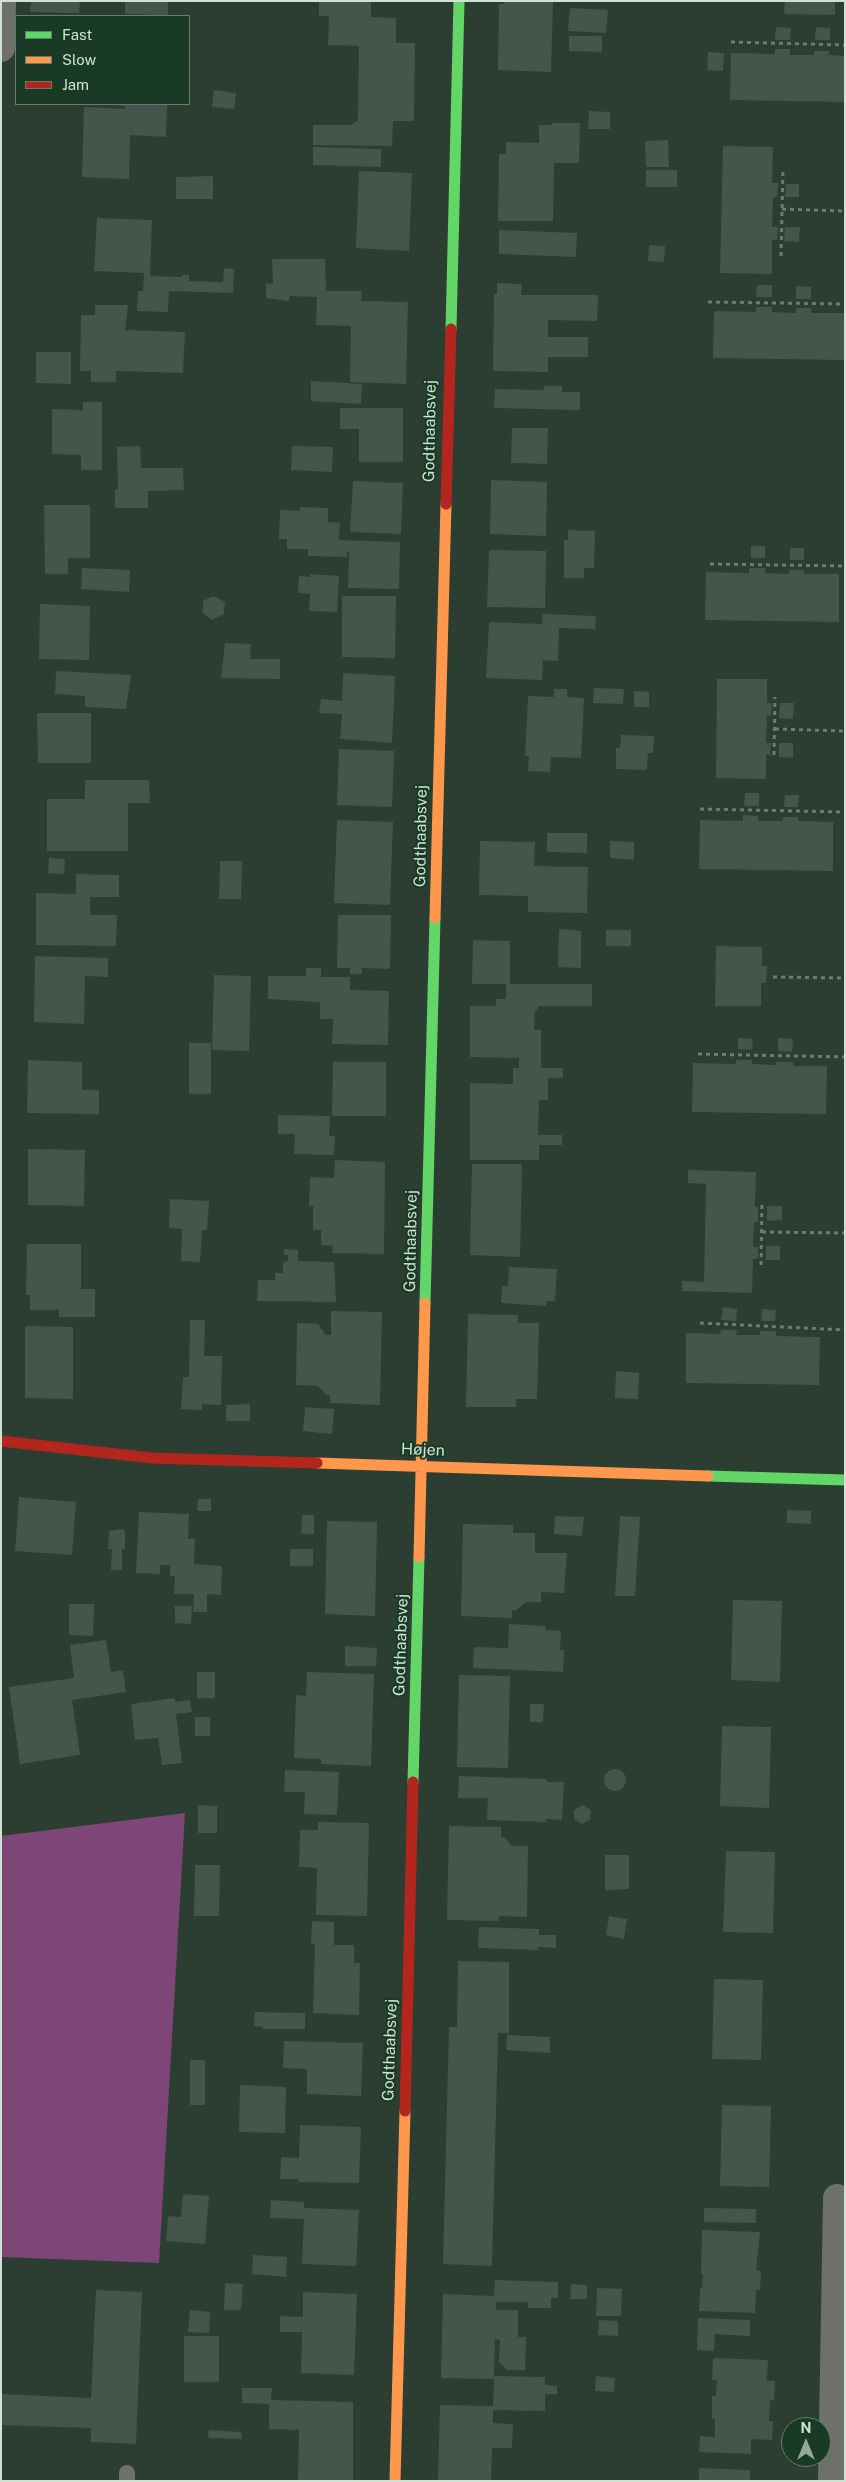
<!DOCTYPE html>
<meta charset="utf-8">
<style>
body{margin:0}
#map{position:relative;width:846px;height:2482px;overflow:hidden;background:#2c3d32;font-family:"Public Sans",sans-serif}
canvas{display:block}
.frame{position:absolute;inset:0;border:2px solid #cfe2d4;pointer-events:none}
.legend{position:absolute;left:15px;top:15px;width:175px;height:90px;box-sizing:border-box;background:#193b25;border:1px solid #627e6b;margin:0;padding:6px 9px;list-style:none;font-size:15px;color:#cfe2d4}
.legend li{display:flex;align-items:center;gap:10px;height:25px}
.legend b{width:25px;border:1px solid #627e6b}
.north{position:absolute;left:781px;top:2417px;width:50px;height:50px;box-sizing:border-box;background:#193b25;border:1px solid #627e6b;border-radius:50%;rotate:0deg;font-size:14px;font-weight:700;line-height:20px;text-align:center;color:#cfe2d4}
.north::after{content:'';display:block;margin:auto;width:18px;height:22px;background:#96a89b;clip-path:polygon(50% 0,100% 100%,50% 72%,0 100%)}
</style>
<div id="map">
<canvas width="846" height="2482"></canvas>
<div class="frame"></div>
<ul class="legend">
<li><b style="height:6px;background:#63d668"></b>Fast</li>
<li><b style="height:6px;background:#ff974d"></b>Slow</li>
<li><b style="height:6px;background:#b3261e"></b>Jam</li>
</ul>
<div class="north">N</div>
</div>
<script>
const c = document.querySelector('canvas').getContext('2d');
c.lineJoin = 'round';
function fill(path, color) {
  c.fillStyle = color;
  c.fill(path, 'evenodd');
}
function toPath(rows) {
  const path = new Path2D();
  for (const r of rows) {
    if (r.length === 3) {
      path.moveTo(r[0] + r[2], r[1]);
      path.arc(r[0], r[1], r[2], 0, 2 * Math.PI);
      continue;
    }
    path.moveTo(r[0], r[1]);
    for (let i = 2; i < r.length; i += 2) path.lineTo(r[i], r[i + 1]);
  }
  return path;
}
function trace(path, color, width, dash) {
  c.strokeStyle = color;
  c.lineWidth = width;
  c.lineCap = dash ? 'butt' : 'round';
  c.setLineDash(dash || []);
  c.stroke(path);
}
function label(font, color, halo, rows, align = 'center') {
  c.font = font + ' "Public Sans",sans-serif';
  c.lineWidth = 4;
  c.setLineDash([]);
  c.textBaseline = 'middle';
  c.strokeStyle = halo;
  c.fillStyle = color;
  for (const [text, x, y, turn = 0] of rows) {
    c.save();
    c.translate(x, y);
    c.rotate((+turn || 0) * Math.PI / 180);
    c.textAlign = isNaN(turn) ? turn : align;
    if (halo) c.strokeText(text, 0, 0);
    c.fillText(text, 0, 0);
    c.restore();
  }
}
const green = toPath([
 [185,1813,159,2263,1,2257,1,1836]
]);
const building = toPath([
 [31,1,80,1,79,13,30,12],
 [125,1,168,1,168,15,125,14],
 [319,1,371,1,371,17,396,18,396,43,415,43,414,121,393,121,392,146,313,145,313,125,351,125,358,120,359,46,328,45,329,16,319,16],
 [504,1,553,1,551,72,498,70,499,4,504,4],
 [785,1,835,1,835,15,784,14],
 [570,8,608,10,606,33,568,31],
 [776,27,791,28,790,40,775,40],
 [816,27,830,28,830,40,815,40],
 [569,36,602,36,602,52,569,51],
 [775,49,790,49,790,55,814,55,814,51,829,51,829,55,845,56,845,102,730,100,731,53,775,54],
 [708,52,724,53,723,71,707,70],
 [214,90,236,93,234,109,212,107],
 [108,104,167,104,166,137,130,135,129,179,82,177,84,107,125,109,125,106],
 [589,111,610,112,610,129,588,129],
 [552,123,580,123,579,163,554,163,553,221,498,221,499,154,506,154,506,142,539,143,539,125,552,125],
 [668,140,669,167,646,167,645,141],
 [723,146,773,147,772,183,778,183,777,197,773,197,772,227,778,227,777,240,772,240,772,274,720,273],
 [313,147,381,149,381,167,313,165],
 [646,170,677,170,677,187,646,187],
 [359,171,412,173,409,251,356,248],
 [213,176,213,199,176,199,176,177],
 [786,184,799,184,799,197,785,197],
 [97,218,152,220,150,276,182,277,182,275,189,275,189,281,223,282,224,268,234,269,233,293,169,291,168,312,137,311,138,291,143,291,144,273,94,271],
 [785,227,800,227,799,242,784,241],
 [499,230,577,233,576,257,499,254],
 [649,245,665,246,664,262,648,261],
 [272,259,325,259,326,291,362,291,361,301,408,302,406,384,350,382,351,326,316,325,317,297,289,296,289,301,266,298,266,283,273,284],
 [497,283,522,284,521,295,598,295,597,321,548,320,548,337,588,337,588,357,548,357,548,372,493,371,494,294,497,294],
 [757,285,772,285,772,297,756,297],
 [796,286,811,287,811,299,796,299],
 [95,305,128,305,125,330,185,332,183,373,116,371,116,382,91,382,91,371,80,371,81,315,95,315],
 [756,307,772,307,772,312,796,313,796,308,811,308,811,313,845,313,845,360,713,358,714,311,756,312],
 [36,352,71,352,71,384,36,383],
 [311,381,362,384,361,404,311,401],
 [544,386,562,386,562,392,580,392,580,410,494,408,495,389,544,390],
 [83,402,102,402,102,470,81,470,81,455,52,454,52,409,83,410],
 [340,408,403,408,403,462,359,462,359,429,340,429],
 [512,428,548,428,547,464,511,463],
 [140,446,141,468,183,468,184,490,148,491,148,508,115,508,115,490,118,489,117,447],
 [292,446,333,447,332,472,291,470],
 [491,480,547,482,546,536,490,534],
 [353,481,403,483,401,534,350,532],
 [44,505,90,505,90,558,68,558,68,574,45,574],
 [300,507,328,508,328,522,340,523,339,540,400,542,399,589,348,588,349,552,347,552,347,557,308,556,308,549,287,549,287,539,279,539,280,510,300,511],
 [568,530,595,531,594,568,584,568,584,578,564,578,564,540,568,540],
 [751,546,765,546,765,558,751,558],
 [790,548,804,548,804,560,790,560],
 [489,550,546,551,545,608,487,607],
 [82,568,130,570,129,592,81,589],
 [749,568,765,568,765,573,789,574,789,570,804,570,804,574,839,574,839,622,705,620,706,572,749,573],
 [310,574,339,576,337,612,309,611,310,594,298,593,299,576,310,577],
 [213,596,225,602,224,614,212,620,203,613,203,601],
 [342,596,396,596,395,658,342,657],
 [40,604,90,606,89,660,39,659],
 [543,614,596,616,595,629,559,628,558,661,543,660,542,680,486,678,489,622,542,624],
 [225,643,251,644,250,659,280,659,280,679,221,678],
 [56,671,131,675,126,709,85,707,85,696,55,694],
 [343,673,395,676,392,743,340,739,342,714,319,713,321,699,342,701],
 [717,679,767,679,767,703,772,703,771,716,767,715,766,743,771,743,770,755,766,754,766,779,716,778],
 [594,688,624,689,623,704,593,703],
 [554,689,567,689,567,697,584,698,581,758,551,757,550,772,528,771,529,756,525,756,528,696,554,697],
 [634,691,649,692,649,707,634,707],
 [780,703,794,703,793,719,779,718],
 [37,713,91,713,91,763,38,763],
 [621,735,654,736,653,753,648,753,647,770,616,769,616,748,620,748],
 [779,743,793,743,793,758,779,757],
 [339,749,394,751,392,807,337,805],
 [85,780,149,780,150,803,128,803,128,851,47,851,47,799,85,799],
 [745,793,759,793,759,806,744,806],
 [785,795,799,795,798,807,784,807],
 [743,815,758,816,758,821,783,821,783,817,798,817,798,821,833,822,833,871,699,869,700,820,743,821],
 [337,820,393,822,390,905,334,903],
 [547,833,587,833,587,853,547,852],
 [480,841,535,842,534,866,588,867,587,913,528,912,528,896,479,895],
 [610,841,634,842,634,860,610,858],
 [49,858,65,859,64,874,48,873],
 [220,861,242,861,241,899,219,899],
 [76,874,119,875,119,897,90,897,90,915,117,915,116,946,36,945,36,893,76,894],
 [338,915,391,915,390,969,362,968,362,974,350,974,350,968,337,968],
 [559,929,581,931,581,968,558,967],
 [606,930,631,930,631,946,606,946],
 [473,940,510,941,510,984,592,984,592,1006,539,1006,535,1012,534,1030,541,1030,541,1068,563,1068,563,1078,548,1078,548,1100,539,1100,538,1135,562,1135,562,1145,539,1145,539,1160,470,1160,470,1083,513,1084,513,1068,519,1068,519,1058,470,1057,470,1006,496,1006,496,999,506,999,506,984,472,984],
 [716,946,762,947,762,966,767,966,766,983,761,983,761,1006,715,1006],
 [35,956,108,958,108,977,85,976,84,1024,34,1022],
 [306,968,321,968,321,977,350,977,350,990,389,991,388,1045,332,1044,333,1019,320,1019,320,1002,268,999,268,976,306,976],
 [214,975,251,976,249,1051,212,1050],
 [738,1038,753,1039,752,1050,738,1049],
 [778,1038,793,1039,792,1052,778,1051],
 [189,1043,211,1043,211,1094,189,1094],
 [28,1060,82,1062,82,1090,99,1090,99,1114,27,1113],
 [736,1060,752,1060,752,1064,776,1065,776,1062,793,1062,793,1066,827,1066,826,1114,692,1112,693,1063,736,1064],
 [333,1062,386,1062,386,1116,332,1116],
 [278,1115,330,1116,329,1136,335,1136,334,1155,294,1154,295,1134,278,1134],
 [28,1149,85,1150,84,1206,28,1205],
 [335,1160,385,1162,384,1254,332,1253,333,1246,321,1245,321,1230,313,1230,313,1206,309,1206,310,1177,334,1178],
 [472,1164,522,1164,520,1257,470,1255],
 [688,1170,756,1172,755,1207,758,1207,758,1222,754,1222,753,1247,758,1247,758,1259,753,1259,752,1293,682,1291,682,1281,704,1282,706,1184,688,1183],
 [170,1199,209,1201,207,1230,202,1230,200,1262,181,1261,182,1229,169,1228],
 [767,1206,782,1206,782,1220,767,1221],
 [27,1244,81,1244,81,1289,95,1289,95,1317,59,1317,59,1310,30,1310,30,1295,26,1295],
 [766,1246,780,1246,780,1260,766,1260],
 [284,1249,298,1250,298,1261,334,1262,336,1302,257,1301,258,1280,275,1280,275,1273,283,1273,283,1262,288,1261,288,1255,284,1255],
 [509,1267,557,1269,555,1301,547,1301,546,1306,501,1303,502,1286,508,1286],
 [723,1307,737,1309,736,1321,721,1320],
 [762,1309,776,1310,775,1321,761,1321],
 [331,1311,382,1312,380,1405,330,1403,330,1395,326,1395,318,1386,296,1385,297,1323,318,1324,326,1335,331,1335],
 [468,1314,518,1315,518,1323,539,1323,537,1399,516,1399,516,1407,466,1407],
 [190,1320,205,1320,204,1356,222,1356,221,1405,202,1404,202,1410,181,1409,183,1377,189,1377],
 [25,1326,73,1327,73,1399,25,1398],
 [721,1330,737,1330,736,1335,760,1335,760,1331,776,1331,776,1336,820,1337,819,1385,686,1383,686,1333,720,1334],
 [616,1371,639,1373,638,1399,615,1398],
 [250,1404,250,1421,226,1421,226,1405],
 [305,1407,334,1409,332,1434,303,1431],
 [19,1497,76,1502,72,1555,15,1551],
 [198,1499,211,1499,211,1511,197,1511],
 [787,1510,811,1511,811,1524,787,1523],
 [139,1512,189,1514,188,1539,195,1539,194,1564,222,1566,221,1595,207,1594,207,1612,193,1612,194,1594,174,1594,175,1576,170,1576,170,1565,160,1565,160,1574,136,1573],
 [302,1515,314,1515,314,1534,301,1534],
 [555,1516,584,1517,582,1536,554,1534],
 [620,1516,640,1517,635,1596,615,1596],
 [327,1521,377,1522,375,1616,325,1614],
 [463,1524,513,1525,513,1533,535,1533,535,1553,567,1553,564,1593,541,1592,541,1602,526,1602,516,1610,512,1610,512,1618,461,1616],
 [123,1529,125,1531,125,1549,122,1549,122,1570,111,1570,112,1549,108,1549,109,1531],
 [290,1549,313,1549,313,1566,290,1566],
 [733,1600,782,1601,780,1682,731,1680],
 [69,1604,94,1604,93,1636,69,1635],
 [175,1606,192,1606,191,1624,175,1623],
 [509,1624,546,1626,545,1630,561,1631,560,1650,564,1650,563,1672,473,1668,474,1647,508,1648],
 [106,1640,111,1672,123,1670,126,1692,72,1700,80,1755,20,1764,9,1687,74,1678,70,1645],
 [345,1646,377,1648,376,1666,345,1666],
 [197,1672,215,1672,215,1698,197,1698],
 [307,1672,374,1674,371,1766,321,1764,321,1759,294,1758,296,1695,306,1696],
 [459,1675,510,1676,508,1768,457,1767],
 [175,1698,175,1702,190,1700,192,1712,176,1714,182,1763,162,1765,158,1738,135,1740,131,1704],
 [530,1704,544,1704,543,1722,530,1722],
 [195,1717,210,1717,210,1736,195,1736],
 [722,1726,771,1727,769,1808,720,1806],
 [615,1780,11],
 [285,1770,339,1772,337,1815,304,1814,305,1792,284,1792],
 [459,1776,547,1779,547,1782,564,1782,562,1820,546,1819,546,1822,487,1820,488,1798,458,1798],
 [198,1805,217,1806,217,1833,198,1833],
 [583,1805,591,1810,590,1820,582,1824,574,1819,574,1810],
 [318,1822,369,1823,367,1916,316,1915,317,1868,299,1867,300,1830,318,1830],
 [449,1826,501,1827,501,1837,504,1837,512,1846,528,1846,527,1917,499,1916,499,1921,447,1920],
 [726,1851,775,1852,773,1933,723,1932],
 [605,1855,629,1855,629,1889,605,1890],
 [195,1865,220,1865,219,1916,194,1916],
 [609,1916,627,1919,624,1939,606,1935],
 [312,1921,334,1922,334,1945,354,1945,354,1963,360,1963,359,2015,313,2013,315,1945,311,1944],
 [479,1927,539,1929,539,1935,556,1935,556,1948,538,1947,538,1950,478,1948],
 [458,1961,509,1962,509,2033,498,2033,492,2266,443,2264,449,2027,457,2027],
 [714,1979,763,1980,761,2060,712,2059],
 [255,2012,305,2013,305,2029,263,2029,263,2027,254,2026],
 [507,2035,550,2037,550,2053,506,2050],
 [284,2041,363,2043,361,2096,307,2094,307,2069,283,2068],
 [190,2060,205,2060,205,2105,190,2105],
 [240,2085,286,2087,285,2133,239,2132],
 [722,2105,771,2106,769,2187,720,2186],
 [300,2125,361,2127,359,2183,298,2182,298,2179,280,2179,281,2157,299,2158],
 [183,2194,209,2196,205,2244,166,2241,168,2216,181,2217],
 [271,2200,304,2202,304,2208,359,2210,356,2266,302,2264,304,2219,270,2218],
 [704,2208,756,2209,756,2223,704,2222],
 [702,2230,760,2232,756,2270,761,2271,760,2290,756,2290,755,2313,699,2311,700,2288,702,2288,703,2274,701,2274],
 [253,2255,287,2257,286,2277,252,2274],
 [495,2280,558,2282,558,2298,551,2298,551,2308,528,2308,528,2302,496,2302,496,2310,518,2310,518,2337,526,2337,525,2370,507,2370,499,2362,500,2340,495,2339,494,2376,545,2377,545,2385,557,2386,557,2394,545,2394,545,2411,493,2410,493,2423,513,2424,512,2448,492,2448,491,2481,438,2481,440,2405,493,2406,494,2379,441,2378,443,2294,494,2296],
 [225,2283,243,2284,241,2310,224,2310],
 [571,2284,587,2285,587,2299,570,2299],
 [597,2288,622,2289,621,2316,596,2316],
 [96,2290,142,2292,136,2444,91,2442,91,2428,1,2425,1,2394,91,2398],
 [303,2292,357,2294,354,2375,301,2373,302,2332,280,2332,280,2316,303,2317],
 [190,2310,210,2312,209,2333,188,2332],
 [698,2318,750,2320,750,2336,715,2334,714,2351,697,2350],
 [599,2320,618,2321,618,2336,598,2335],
 [184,2336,219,2336,219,2382,184,2382],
 [713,2358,768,2360,767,2381,775,2381,774,2400,770,2400,769,2421,773,2421,772,2440,751,2439,751,2454,699,2452,700,2436,715,2437,715,2419,712,2419,712,2396,716,2396,717,2380,712,2380],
 [596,2376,615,2378,614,2392,595,2391],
 [242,2388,272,2388,271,2400,353,2402,353,2481,298,2481,299,2430,269,2429,269,2404,242,2403],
 [209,2430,241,2432,242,2439,208,2438],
 [699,2468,750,2470,750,2481,699,2481]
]);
const path = toPath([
 [731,42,845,45],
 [782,209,845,211],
 [781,256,783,168],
 [708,302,845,304],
 [710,564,845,566],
 [775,729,845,731],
 [774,755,775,697],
 [700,809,845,812],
 [773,977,845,978],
 [698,1054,845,1057],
 [762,1232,845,1233],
 [761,1265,762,1202],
 [700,1323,845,1330]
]);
const lane = toPath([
 [127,2473,127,2481]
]);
const street = toPath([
 [1,48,2,1],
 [832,2481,837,2198]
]);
const fast = toPath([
 [451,329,459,1],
 [425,1303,435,918],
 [708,1476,845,1480],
 [413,1782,419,1557]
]);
const slow = toPath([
 [435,918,446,504],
 [317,1463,708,1476],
 [419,1557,425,1303],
 [395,2481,405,2111]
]);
const jam = toPath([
 [446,504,451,329],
 [1,1441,152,1458,317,1463],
 [405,2111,413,1782]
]);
const streetNames = [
 ["Godthaabsvej",430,431,-89],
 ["Godthaabsvej",421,836,-89],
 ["Godthaabsvej",411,1241,-89],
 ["Højen",423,1450,2],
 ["Godthaabsvej",401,1645,-88],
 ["Godthaabsvej",390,2050,-88]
];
fill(green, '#7e4676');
fill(building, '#44554c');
trace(path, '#747873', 3, [4, 4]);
trace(lane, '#6d7169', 16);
trace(street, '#6d7169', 28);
trace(fast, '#63d668', 11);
trace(slow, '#ff974d', 11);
trace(jam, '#b3261e', 11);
label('16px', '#cfe2d4', '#193b25', streetNames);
</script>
